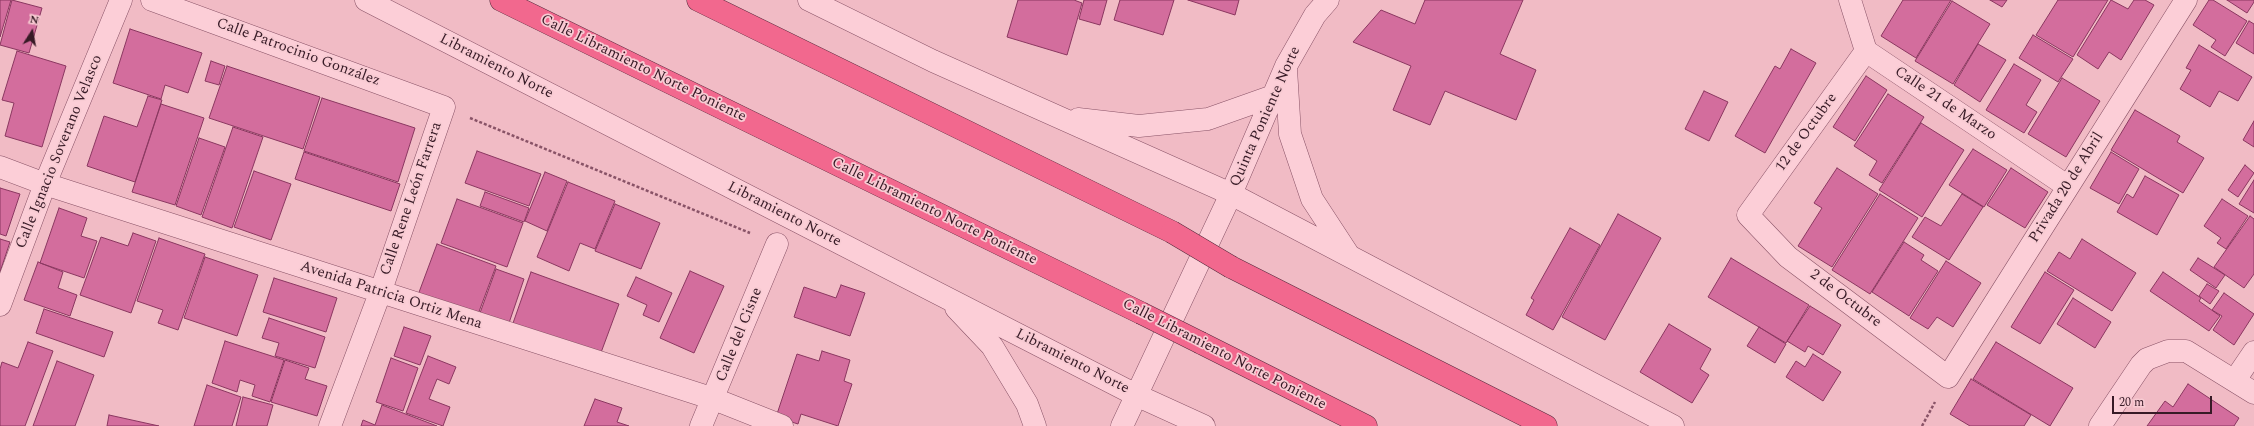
<!DOCTYPE html>
<meta charset="utf-8">
<style>
body{margin:0}
#map{position:relative;width:2254px;height:426px;overflow:hidden;background:#f1bbc5;font-family:Spectral,serif}
canvas{display:block}
.north{position:absolute;left:12px;top:12px;width:40px;height:40px;-webkit-text-stroke:3px #f8cbd3;paint-order:stroke;rotate:11deg;font-size:11px;font-weight:700;line-height:16px;text-align:center;color:#371a26}
.north::after{content:'';display:block;margin:auto;width:14px;height:18px;background:#371a26;clip-path:polygon(50% 0,100% 100%,50% 72%,0 100%)}
.scale{position:absolute;left:2112px;top:396px;width:100px;height:18px;box-sizing:border-box;border:2px solid #371a26;border-top:0;padding-left:5px;font-size:12px;line-height:14px;white-space:nowrap;color:#371a26;-webkit-text-stroke:3px #f8cbd3;paint-order:stroke}
</style>
<div id="map">
<canvas width="2254" height="426"></canvas>
<div class="north">N</div>
<div class="scale">20 m</div>
</div>
<script>
const c = document.querySelector('canvas').getContext('2d');
c.lineJoin = 'round';
function fill(path, color) {
  c.fillStyle = color;
  c.fill(path, 'evenodd');
}
function toPath(rows) {
  const path = new Path2D();
  for (const r of rows) {
    path.moveTo(r[0], r[1]);
    for (let i = 2; i < r.length; i += 2) path.lineTo(r[i], r[i + 1]);
  }
  return path;
}
function trace(path, color, width, dash) {
  c.strokeStyle = color;
  c.lineWidth = width;
  c.lineCap = dash ? 'butt' : 'round';
  c.setLineDash(dash || []);
  c.stroke(path);
}
function label(font, color, halo, rows, align = 'center') {
  c.font = font + ' Spectral,serif';
  c.lineWidth = 3.5;
  c.setLineDash([]);
  c.textBaseline = 'middle';
  c.strokeStyle = halo;
  c.fillStyle = color;
  for (const [text, x, y, turn = 0] of rows) {
    c.save();
    c.translate(x, y);
    c.rotate((+turn || 0) * Math.PI / 180);
    c.textAlign = isNaN(turn) ? turn : align;
    if (halo) c.strokeText(text, 0, 0);
    c.fillText(text, 0, 0);
    c.restore();
  }
}
const building = toPath([
 [0,0,11,0,0,37,0,0],
 [12,0,42,8,29,53,0,45,12,0],
 [1018,0,1074,0,1082,3,1067,55,1007,37,1018,0],
 [1084,0,1107,0,1100,25,1079,19,1084,0],
 [1120,0,1174,0,1163,35,1114,20,1120,0],
 [1188,0,1239,0,1235,15,1188,0],
 [1425,0,1523,0,1500,54,1536,70,1516,120,1445,91,1430,125,1393,110,1411,66,1353,42,1381,10,1415,24,1425,0],
 [1903,0,1951,0,1916,58,1881,36,1903,0],
 [1990,0,2007,0,2002,7,1990,0],
 [2058,0,2108,0,2073,57,2036,35,2058,0],
 [2111,0,2128,9,2134,0,2145,0,2154,5,2121,60,2109,52,2098,69,2077,55,2111,0],
 [2209,0,2213,0,2247,21,2225,56,2211,47,2216,40,2193,25,2209,0],
 [2227,0,2254,0,2254,2,2247,13,2227,0],
 [1952,1,1990,24,1953,84,1915,61,1952,1],
 [2249,21,2254,24,2254,54,2236,43,2249,21],
 [130,29,202,53,188,93,165,85,161,99,113,83,130,29],
 [2033,35,2073,59,2058,82,2019,58,2033,35],
 [1978,44,2006,60,1980,102,1954,85,1978,44],
 [2199,45,2252,77,2238,101,2219,91,2210,107,2180,89,2191,70,2186,68,2199,45],
 [1791,49,1816,63,1765,153,1735,136,1775,66,1780,69,1791,49],
 [17,51,66,66,42,147,5,136,14,103,2,100,17,51],
 [211,61,225,66,219,85,205,81,211,61],
 [2014,64,2041,80,2026,105,2037,112,2024,133,1986,110,2014,64],
 [227,66,320,97,303,149,209,118,227,66],
 [1866,76,1887,90,1855,141,1833,127,1866,76],
 [2062,78,2100,101,2066,157,2028,134,2062,78],
 [1704,91,1728,102,1709,141,1685,129,1704,91],
 [1888,94,1924,117,1882,183,1869,175,1877,161,1854,146,1888,94],
 [148,96,162,100,135,182,87,166,104,116,137,127,148,96],
 [322,98,415,128,398,182,304,151,322,98],
 [161,104,204,118,175,205,132,192,161,104],
 [2135,110,2180,136,2177,142,2204,158,2183,193,2111,150,2135,110],
 [2254,121,2254,147,2243,140,2254,121],
 [1921,123,1964,150,1922,217,1879,190,1921,123],
 [233,127,263,137,232,228,202,217,233,127],
 [199,138,225,147,201,215,176,206,199,138],
 [1973,149,2007,170,1984,207,1949,185,1973,149],
 [477,151,541,174,529,206,465,183,477,151],
 [304,152,400,184,391,211,295,179,304,152],
 [2111,152,2139,169,2119,204,2090,188,2111,152],
 [2245,165,2254,173,2238,197,2228,190,2245,165],
 [1837,168,1878,194,1832,267,1798,246,1822,208,1814,203,1837,168],
 [2011,168,2048,192,2025,228,1987,205,2011,168],
 [254,171,291,184,271,240,234,227,254,171],
 [545,172,567,181,547,231,525,221,545,172],
 [2145,176,2179,195,2157,235,2117,212,2127,194,2133,198,2145,176],
 [2254,180,2254,213,2239,204,2254,180],
 [568,182,615,201,595,249,580,243,569,271,537,257,568,182],
 [0,188,20,194,6,236,0,234,0,188],
 [485,192,529,208,524,222,480,206,485,192],
 [1880,194,1918,218,1870,294,1832,270,1880,194],
 [1962,194,1983,207,1949,260,1912,237,1925,217,1941,226,1962,194],
 [457,199,523,223,507,267,441,243,457,199],
 [2222,199,2248,216,2226,249,2217,243,2221,238,2204,226,2222,199],
 [615,204,660,223,641,269,595,251,615,204],
 [59,208,87,218,81,236,97,241,84,278,40,263,59,208],
 [1618,214,1661,238,1605,340,1562,317,1618,214],
 [2250,216,2254,219,2254,274,2244,288,2214,267,2250,216],
 [1570,228,1600,245,1553,330,1526,315,1534,300,1531,298,1570,228],
 [133,233,156,241,131,313,80,295,101,237,128,246,133,233],
 [159,238,205,254,178,330,158,323,163,310,137,301,159,238],
 [0,239,10,242,0,272,0,239],
 [2082,239,2136,273,2112,311,2047,271,2059,252,2070,259,2082,239],
 [1904,242,1924,255,1921,260,1938,271,1909,316,1872,292,1904,242],
 [437,244,496,266,477,317,418,295,437,244],
 [205,257,258,275,237,336,184,318,205,257],
 [1731,258,1809,305,1786,343,1708,297,1731,258],
 [2198,258,2225,275,2216,288,2190,270,2198,258],
 [1946,261,1981,283,1953,327,1937,317,1928,329,1910,318,1946,261],
 [38,262,63,272,58,288,77,295,70,316,24,300,38,262],
 [496,269,524,279,509,323,480,313,496,269],
 [690,271,724,286,694,353,660,338,690,271],
 [531,272,619,304,599,358,512,326,531,272],
 [2045,272,2074,290,2040,344,2011,327,2045,272],
 [2163,272,2201,298,2199,301,2220,316,2209,331,2150,291,2163,272],
 [636,277,672,293,659,322,643,315,647,305,627,296,636,277],
 [274,278,337,298,326,332,263,312,274,278],
 [2207,284,2219,291,2210,304,2199,296,2207,284],
 [841,285,865,293,850,336,794,317,804,287,836,298,841,285],
 [2224,293,2254,314,2234,345,2213,330,2222,316,2212,310,2224,293],
 [2073,298,2111,322,2095,348,2057,324,2073,298],
 [1810,306,1841,325,1823,355,1808,346,1805,352,1787,341,1810,306],
 [44,309,113,332,104,357,36,333,44,309],
 [269,318,325,337,315,368,275,356,279,343,262,338,269,318],
 [1669,324,1711,349,1700,369,1709,375,1692,403,1640,372,1669,324],
 [404,327,431,336,420,365,394,356,404,327],
 [1759,327,1786,344,1775,363,1747,346,1759,327],
 [225,341,284,360,270,402,252,396,255,385,240,380,237,392,212,383,225,341],
 [28,342,53,351,25,426,0,426,0,369,2,362,18,368,28,342],
 [1996,342,2073,388,2050,426,1973,379,1996,342],
 [822,351,850,360,844,381,852,384,838,426,801,414,798,424,776,417,797,354,819,361,822,351],
 [1813,354,1841,372,1823,401,1786,377,1796,361,1805,367,1813,354],
 [428,356,456,367,449,384,437,379,429,399,450,407,443,426,406,413,428,356],
 [391,358,418,368,403,411,376,402,391,358],
 [285,360,309,368,305,379,327,386,317,416,271,402,285,360],
 [57,361,94,375,75,426,33,426,57,361],
 [1971,379,2031,415,2024,426,1970,426,1950,414,1971,379],
 [2188,384,2239,418,2234,426,2147,426,2165,401,2173,407,2188,384],
 [207,385,241,397,232,426,194,426,207,385],
 [243,397,273,405,267,426,236,426,243,397],
 [595,399,622,408,617,422,629,426,584,426,595,399],
 [382,405,437,426,361,426,363,420,375,425,382,405],
 [109,415,159,426,107,426,109,415]
]);
const path = toPath([
 [470,118,750,233],
 [1922,426,1935,402]
]);
const minor = toPath([
 [152,0,444,107,380,293,330,426],
 [1850,0,1866,51,2067,186],
 [1866,51,1748,215,1788,257,1948,377,2186,0],
 [0,167,45,184,714,399,782,426],
 [0,305,45,184,121,0],
 [2235,380,2254,352],
 [701,426,777,244],
 [2100,426,2141,365,2147,359,2168,351,2186,351,2254,393]
]);
const tertiary = toPath([
 [366,0,1136,395,1204,426],
 [809,0,933,61,1231,194,1673,426],
 [1286,69,1290,134,1312,199,1348,254],
 [1078,119,1139,126,1208,119,1273,96],
 [956,308,992,346,1027,404,1035,426],
 [1122,426,1231,194,1286,66,1315,15,1328,0]
]);
const trunk = toPath([
 [501,0,1141,313],
 [698,0,1172,232],
 [1231,267,1546,426],
 [1201,343,1366,426]
]);
const trunkBridge = toPath([
 [1172,232,1231,267],
 [1141,313,1201,343]
]);
const streetNames = [
 ["Calle Patrocinio González",298,53,20],
 ["Libramiento Norte",496,67,27],
 ["Calle Libramiento Norte Poniente",643,69,26],
 ["Calle 21 de Marzo",1945,104,34],
 ["Quinta Poniente Norte",1266,117,-66],
 ["12 de Octubre",1807,133,-54],
 ["Calle Ignacio Soverano Velasco",60,152,-68],
 ["Privada 20 de Abril",2067,188,-58],
 ["Calle Rene León Farrera",412,199,-71],
 ["Calle Libramiento Norte Poniente",934,212,26],
 ["Libramiento Norte",784,215,27],
 ["Avenida Patricia Ortiz Mena",391,296,18],
 ["2 de Octubre",1845,299,37],
 ["Calle del Cisne",740,335,-68],
 ["Calle Libramiento Norte Poniente",1224,355,27],
 ["Libramiento Norte",1072,362,27]
];
fill(building, '#d36d9d');
trace(building, '#8a3760', 1);
trace(minor, '#895367', 23);
trace(tertiary, '#895367', 23);
trace(trunk, '#56293c', 23);
trace(path, '#895367', 2.5, [3, 2]);
trace(minor, '#fcced7', 22);
trace(tertiary, '#fcced7', 22);
trace(trunk, '#f2688e', 22);
trace(trunkBridge, '#56293c', 23, []);
trace(trunkBridge, '#f2688e', 22);
label('15px', '#371a26', '#f8cbd3', streetNames);
</script>
